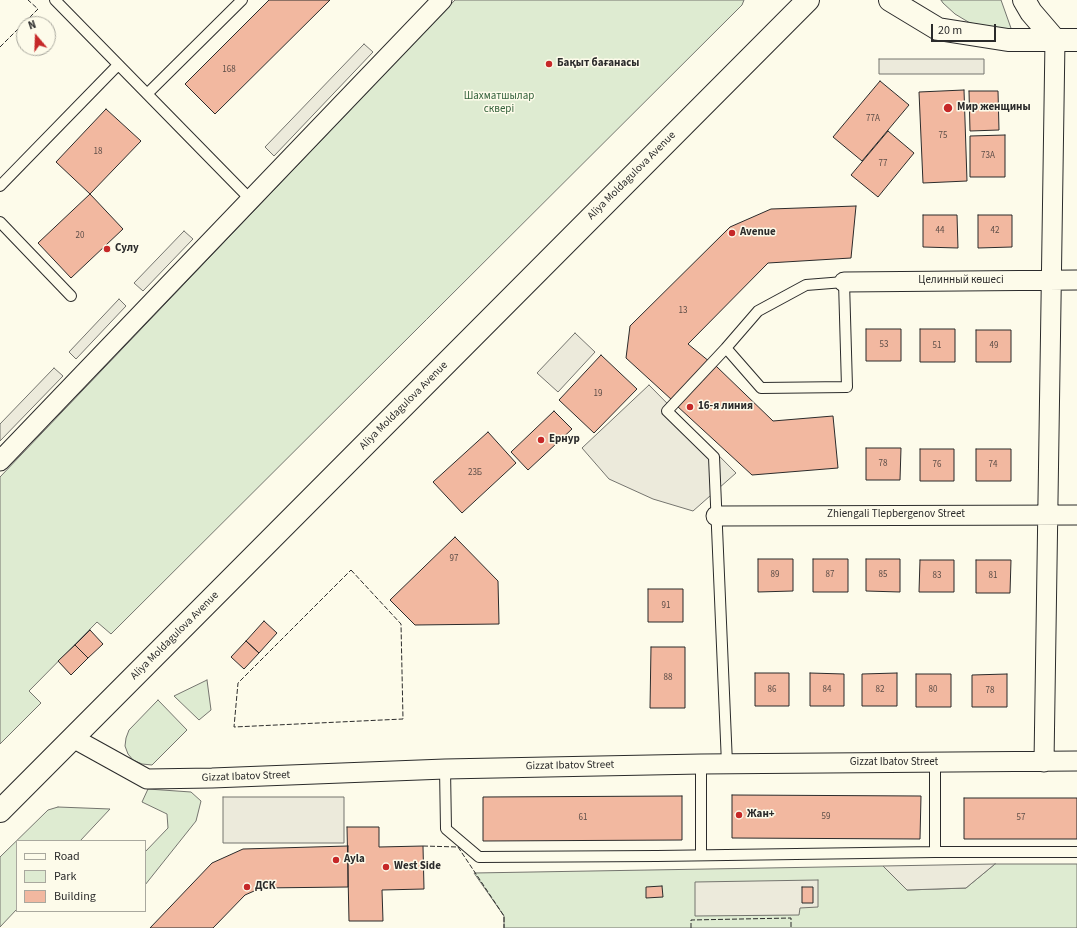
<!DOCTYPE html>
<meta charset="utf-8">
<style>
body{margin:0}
#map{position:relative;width:1077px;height:928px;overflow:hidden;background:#fdfbea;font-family:"Source Sans 3",sans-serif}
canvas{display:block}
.legend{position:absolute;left:16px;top:840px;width:130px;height:72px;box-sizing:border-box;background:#fdfbea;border:1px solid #a9a89e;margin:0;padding:5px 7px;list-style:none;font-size:12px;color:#2b2b2b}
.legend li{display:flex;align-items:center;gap:8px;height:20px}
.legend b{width:20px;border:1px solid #a9a89e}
.north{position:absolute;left:16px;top:16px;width:40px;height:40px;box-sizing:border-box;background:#fdfbea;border:1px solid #a9a89e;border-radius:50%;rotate:341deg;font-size:11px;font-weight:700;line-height:16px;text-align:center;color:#2b2b2b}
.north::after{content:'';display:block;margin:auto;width:14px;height:18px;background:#c62828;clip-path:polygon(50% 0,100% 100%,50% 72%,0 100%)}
.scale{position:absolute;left:931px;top:24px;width:65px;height:18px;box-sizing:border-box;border:2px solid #2b2b2b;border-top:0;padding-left:5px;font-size:12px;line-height:14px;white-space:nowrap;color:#2b2b2b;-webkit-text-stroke:3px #fdfbea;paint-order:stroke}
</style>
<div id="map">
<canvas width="1077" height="928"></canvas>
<ul class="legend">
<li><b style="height:5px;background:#fdfbea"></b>Road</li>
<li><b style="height:11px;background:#deebd1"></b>Park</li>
<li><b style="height:11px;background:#f2b8a0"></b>Building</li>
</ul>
<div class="north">N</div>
<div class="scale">20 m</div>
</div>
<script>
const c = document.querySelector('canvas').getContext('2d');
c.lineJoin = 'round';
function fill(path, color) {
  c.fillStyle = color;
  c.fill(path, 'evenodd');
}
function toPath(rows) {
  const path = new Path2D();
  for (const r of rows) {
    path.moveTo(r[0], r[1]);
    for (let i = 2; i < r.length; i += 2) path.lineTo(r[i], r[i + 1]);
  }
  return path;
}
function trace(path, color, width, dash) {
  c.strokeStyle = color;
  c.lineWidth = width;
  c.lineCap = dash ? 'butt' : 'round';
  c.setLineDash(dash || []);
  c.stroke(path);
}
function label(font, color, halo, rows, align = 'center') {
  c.font = font + ' "Source Sans 3",sans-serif';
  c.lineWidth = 3;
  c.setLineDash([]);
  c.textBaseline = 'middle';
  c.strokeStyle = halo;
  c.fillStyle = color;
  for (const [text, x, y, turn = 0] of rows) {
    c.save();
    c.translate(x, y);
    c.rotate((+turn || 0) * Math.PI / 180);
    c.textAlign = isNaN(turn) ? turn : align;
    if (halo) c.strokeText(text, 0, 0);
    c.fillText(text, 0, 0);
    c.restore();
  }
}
const green = toPath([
 [455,0,744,0,742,5,111,634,97,622,29,691,41,703,0,744,0,477,455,0],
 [941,0,1001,0,1012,31,970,23,955,14,943,3,941,0],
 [207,680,211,710,199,720,174,696,207,680],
 [158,700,187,730,152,765,142,764,133,760,128,754,125,746,126,738,129,730,158,700],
 [148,789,191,792,201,801,196,821,145,885,145,852,168,828,167,814,142,802,148,789],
 [58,807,110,809,80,841,17,841,17,909,0,927,0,857,48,810,58,807],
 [995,864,1077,864,1077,928,504,928,504,916,474,873,883,866,907,890,966,888,995,864]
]);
const parking = toPath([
 [364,44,373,52,274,156,265,147,364,44],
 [879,59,984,59,984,74,879,74,879,59],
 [184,231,193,239,143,291,134,283,184,231],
 [119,299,126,306,76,359,69,352,119,299],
 [575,333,595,352,558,392,537,373,575,333],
 [54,368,63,376,0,441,0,424,54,368],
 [649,385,736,473,693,511,653,499,609,479,582,448,649,385],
 [223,797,344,797,344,843,223,843,223,797],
 [995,864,966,888,907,890,883,866,995,864],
 [818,880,818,907,800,908,799,915,695,916,695,882,818,880]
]);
const building = toPath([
 [269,0,330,0,215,114,185,84,269,0],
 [880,81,909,105,862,161,833,137,880,81],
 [964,90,967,181,923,183,919,92,964,90],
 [969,91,998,91,999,130,970,131,969,91],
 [106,109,141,141,90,194,56,162,106,109],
 [888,131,914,153,878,197,851,175,888,131],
 [1005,135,1005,177,970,177,970,136,1005,135],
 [90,194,123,229,71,278,38,243,90,194],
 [856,206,851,258,768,263,688,344,710,362,672,400,626,358,630,326,730,227,771,209,856,206],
 [923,215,957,215,958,248,923,247,923,215],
 [978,215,1012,215,1012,247,978,248,978,215],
 [866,329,901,329,901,361,866,361,866,329],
 [920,329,955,329,955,362,920,362,920,329],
 [976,330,1011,330,1011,362,976,362,976,330],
 [601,355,637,389,594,433,559,400,601,355],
 [716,366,773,421,833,416,838,468,752,475,677,406,716,366],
 [554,411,572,429,528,470,511,452,554,411],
 [488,432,516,463,462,513,433,482,488,432],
 [866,448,901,448,900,480,866,480,866,448],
 [920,449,954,449,954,481,920,481,920,449],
 [976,449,1011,449,1011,481,976,481,976,449],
 [455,537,498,581,499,624,415,625,390,600,455,537],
 [758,559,793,559,793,591,758,592,758,559],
 [813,559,848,559,848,592,813,592,813,559],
 [866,559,900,559,900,592,866,591,866,559],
 [920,560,954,560,954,592,919,592,920,560],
 [976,560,1011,560,1010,593,976,593,976,560],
 [648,589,683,589,683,622,648,622,648,589],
 [264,621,277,633,259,653,246,641,264,621],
 [90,630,103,644,88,658,75,645,90,630],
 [246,641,259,653,244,669,231,657,246,641],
 [75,645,88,658,71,675,58,661,75,645],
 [651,647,685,647,685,708,650,708,651,647],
 [755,673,789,673,789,706,755,706,755,673],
 [810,673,844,674,844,706,810,706,810,673],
 [897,673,897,706,862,706,862,674,897,673],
 [916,674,951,674,951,707,916,707,916,674],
 [1007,674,1007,707,972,707,972,675,1007,674],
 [732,795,921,796,920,839,732,838,732,795],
 [682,796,682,840,483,841,483,797,682,796],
 [964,798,1077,798,1077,839,964,839,964,798],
 [347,827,379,827,379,847,423,846,424,889,382,890,383,921,349,921,347,827],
 [348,846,348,887,261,888,245,895,213,928,150,928,212,863,243,849,348,846],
 [662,886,663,897,646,898,646,887,662,886],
 [802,887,813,887,813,903,802,903,802,887]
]);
const lane = toPath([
 [55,0,251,200],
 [147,94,242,0],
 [0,186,118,65],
 [0,222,71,296],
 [844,282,847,387,761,388,726,348,758,311,806,285,844,282],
 [726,348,667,411,714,457,727,764],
 [701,764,701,855],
 [445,769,446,829,479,857,657,856,935,852,935,763],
 [935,852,1077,852]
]);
const street = toPath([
 [844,282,1077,280],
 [0,461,442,0],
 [716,516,1077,515],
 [73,738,147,779,212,778,445,769,701,764,1077,761],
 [1044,762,1055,40]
]);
const secondary = toPath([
 [890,0,938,29,1008,40,1077,40]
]);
const primary = toPath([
 [1024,0,1031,12,1055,40],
 [0,811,808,0]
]);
const fence = toPath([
 [0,47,38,9,28,0],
 [351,570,401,624,403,719,234,727,238,683,351,570],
 [423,846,458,847,504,916,504,928],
 [691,928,691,920,791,918,791,928]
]);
const markers = [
 [549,64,4,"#c62828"],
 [948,108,5,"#c62828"],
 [732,233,4,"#c62828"],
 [107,249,4,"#c62828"],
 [690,407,4,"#c62828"],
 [541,440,4,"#c62828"],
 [739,815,4,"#c62828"],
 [336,860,4,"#c62828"],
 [386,867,4,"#c62828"],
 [247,887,4,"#c62828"]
];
const numberNames = [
 ["168",229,70],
 ["77А",873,119],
 ["75",943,136],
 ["18",98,152],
 ["73А",988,156],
 ["77",883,164],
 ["44",940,231],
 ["42",995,231],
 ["20",80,236],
 ["13",683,311],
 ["53",884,345],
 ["51",937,346],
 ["49",994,346],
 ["19",598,394],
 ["78",883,464],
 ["76",937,465],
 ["74",993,465],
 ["23Б",475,473],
 ["97",454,559],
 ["89",775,575],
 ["87",830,575],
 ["85",883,575],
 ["83",937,576],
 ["81",993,576],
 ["91",666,606],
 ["88",668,678],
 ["86",772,690],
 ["84",827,690],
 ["82",880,690],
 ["80",933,690],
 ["78",990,691],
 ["59",826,817],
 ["61",583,818],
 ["57",1021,818]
];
const poiNames = [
 ["Бақыт бағанасы",557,64],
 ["Мир женщины",957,108],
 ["Avenue",740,233],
 ["Сулу",115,249],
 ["16-я линия",698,407],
 ["Ернур",549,440],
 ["Жан+",747,815],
 ["Ayla",344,860],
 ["West Side",394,867],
 ["ДСК",255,887]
];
const parkNames = [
 ["Шахматшылар",499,97],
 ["сквері",499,110]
];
const streetNames = [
 ["Aliya Moldagulova Avenue",632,176,-45],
 ["Целинный көшесі",961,281],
 ["Aliya Moldagulova Avenue",404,406,-45],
 ["Zhiengali Tlepbergenov Street",896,515],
 ["Aliya Moldagulova Avenue",175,636,-45],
 ["Gizzat Ibatov Street",894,763],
 ["Gizzat Ibatov Street",570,766,-1],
 ["Gizzat Ibatov Street",246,777,-2]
];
fill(green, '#deebd1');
trace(green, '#74746e', 1);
fill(parking, '#eceadb');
trace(parking, '#74746e', 1);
fill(building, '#f2b8a0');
trace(building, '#2b2b2b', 1);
trace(lane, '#2b2b2b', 12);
trace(street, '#2b2b2b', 21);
trace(secondary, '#2b2b2b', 24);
trace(primary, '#2b2b2b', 24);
trace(lane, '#fdfbea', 10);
trace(street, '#fdfbea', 19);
trace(secondary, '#fdfbea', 22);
trace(primary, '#fdfbea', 22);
trace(fence, '#2b2b2b', 1, [5, 2]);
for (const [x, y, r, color] of markers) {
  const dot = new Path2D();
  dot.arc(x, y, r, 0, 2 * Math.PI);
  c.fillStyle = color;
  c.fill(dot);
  trace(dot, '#fdfbea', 1.5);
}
label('9px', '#5d4e48', null, numberNames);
label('bold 11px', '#2b2b2b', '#fdfbea', poiNames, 'left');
label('11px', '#34623c', '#fdfbea', parkNames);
label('11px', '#2b2b2b', '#fdfbea', streetNames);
</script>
